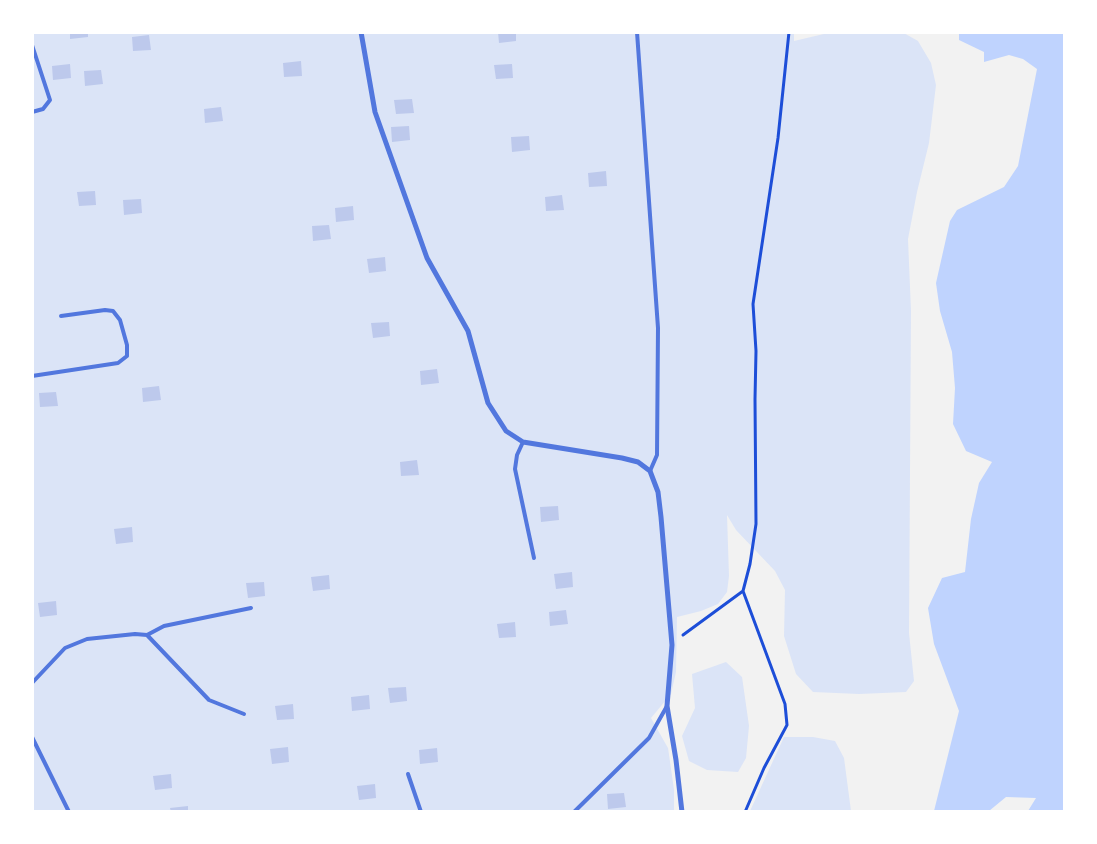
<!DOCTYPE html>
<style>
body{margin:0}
#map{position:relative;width:1097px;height:844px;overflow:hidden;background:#f2f2f2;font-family:"Noto Sans",sans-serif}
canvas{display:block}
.frame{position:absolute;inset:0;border:34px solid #fff;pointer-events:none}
</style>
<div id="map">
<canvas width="1097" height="844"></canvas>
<div class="frame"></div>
</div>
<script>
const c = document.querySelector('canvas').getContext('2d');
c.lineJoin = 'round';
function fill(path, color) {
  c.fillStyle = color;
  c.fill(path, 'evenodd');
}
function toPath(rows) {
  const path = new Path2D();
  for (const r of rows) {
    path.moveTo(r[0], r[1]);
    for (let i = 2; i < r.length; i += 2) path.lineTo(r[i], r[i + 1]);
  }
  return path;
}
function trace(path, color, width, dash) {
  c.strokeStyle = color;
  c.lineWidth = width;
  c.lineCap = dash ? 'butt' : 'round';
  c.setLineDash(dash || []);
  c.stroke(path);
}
const green = toPath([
 [794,32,794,41,828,33,902,32,918,41,931,63,936,85,929,143,917,192,908,239,911,311,909,633,914,681,906,692,859,694,813,692,796,674,784,636,785,590,775,571,736,530,727,515,729,576,727,592,718,604,701,611,677,617,676,672,671,694,651,718,668,748,674,790,674,811,33,811,32,33],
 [726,662,742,677,749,726,746,758,738,772,707,770,689,761,682,736,695,708,692,674],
 [784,737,813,737,835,741,844,758,851,811,750,811]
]);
const water = toPath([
 [959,33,1064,33,1064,811,1028,811,1036,798,1006,797,989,811,934,811,959,711,934,644,928,608,942,578,965,572,971,519,979,483,992,462,966,451,953,424,955,388,952,352,940,311,936,283,950,221,957,210,1004,187,1018,166,1037,69,1023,59,1009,55,984,62,984,52,959,40]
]);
const building = toPath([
 [70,32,88,32,88,37,70,39],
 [498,32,516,32,516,41,499,43],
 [149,35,151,50,133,51,132,37],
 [301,61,302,76,284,77,283,63],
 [70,64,71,78,53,80,52,66],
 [512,64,513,78,496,79,494,65],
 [101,70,103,84,85,86,84,71],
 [412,99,414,113,396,114,394,100],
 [221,107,223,121,205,123,204,109],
 [409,126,410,140,392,142,391,127],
 [529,136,530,150,512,152,511,137],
 [606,171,607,186,589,187,588,173],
 [95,191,96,205,79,206,77,192],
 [562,195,564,210,546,211,545,197],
 [141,199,142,213,124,215,123,200],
 [353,206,354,220,336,222,335,208],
 [329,225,331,239,313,241,312,226],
 [385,257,386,271,369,273,367,259],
 [389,322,390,336,373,338,371,323],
 [437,369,439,383,421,385,420,371],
 [159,386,161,400,143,402,142,388],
 [56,392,58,406,40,407,39,393],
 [417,460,419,475,401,476,400,462],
 [558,506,559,520,541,522,540,507],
 [132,527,133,542,116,544,114,529],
 [572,572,573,587,556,589,554,574],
 [329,575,330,589,313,591,311,577],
 [264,582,265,596,248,598,246,583],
 [56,601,57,615,40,617,38,603],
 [566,610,568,624,550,626,549,612],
 [515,622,516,637,499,638,497,624],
 [406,687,407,701,390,703,388,688],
 [369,695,370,709,352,711,351,697],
 [293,704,294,719,277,720,275,706],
 [288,747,289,762,272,764,270,749],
 [437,748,438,762,420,764,419,750],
 [171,774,172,788,155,790,153,776],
 [375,784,376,798,359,800,357,786],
 [624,793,626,807,608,809,607,794],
 [188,806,188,812,171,812,170,808]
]);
const path = toPath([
 [683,635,743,591],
 [745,812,764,768,787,725,785,704,743,591,750,564,756,524,755,399,756,351,753,304,778,138,789,32]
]);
const service = toPath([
 [637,32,658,328,657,455,650,471],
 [32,45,50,100,43,109,32,112],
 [32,376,118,363,127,356,127,345,120,320,113,311,105,310,61,316],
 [523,442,517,455,515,469,534,558],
 [147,635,164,626,251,608],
 [32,683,65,648,87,639,135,634,147,635,209,700,244,714],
 [32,737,69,812],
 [408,774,421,812],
 [574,812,649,738,667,706]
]);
const minor = toPath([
 [361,32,375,112,427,258,468,331,488,403,506,431,523,442,622,458,638,462,650,471,658,492,661,517,672,645,667,706,676,760,682,812]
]);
fill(green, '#dbe4f7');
fill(water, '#bfd3fe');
fill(building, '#bdc9ec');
trace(path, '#1d4ed8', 3);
trace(service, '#5277de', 4);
trace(minor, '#5277de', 5);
</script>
